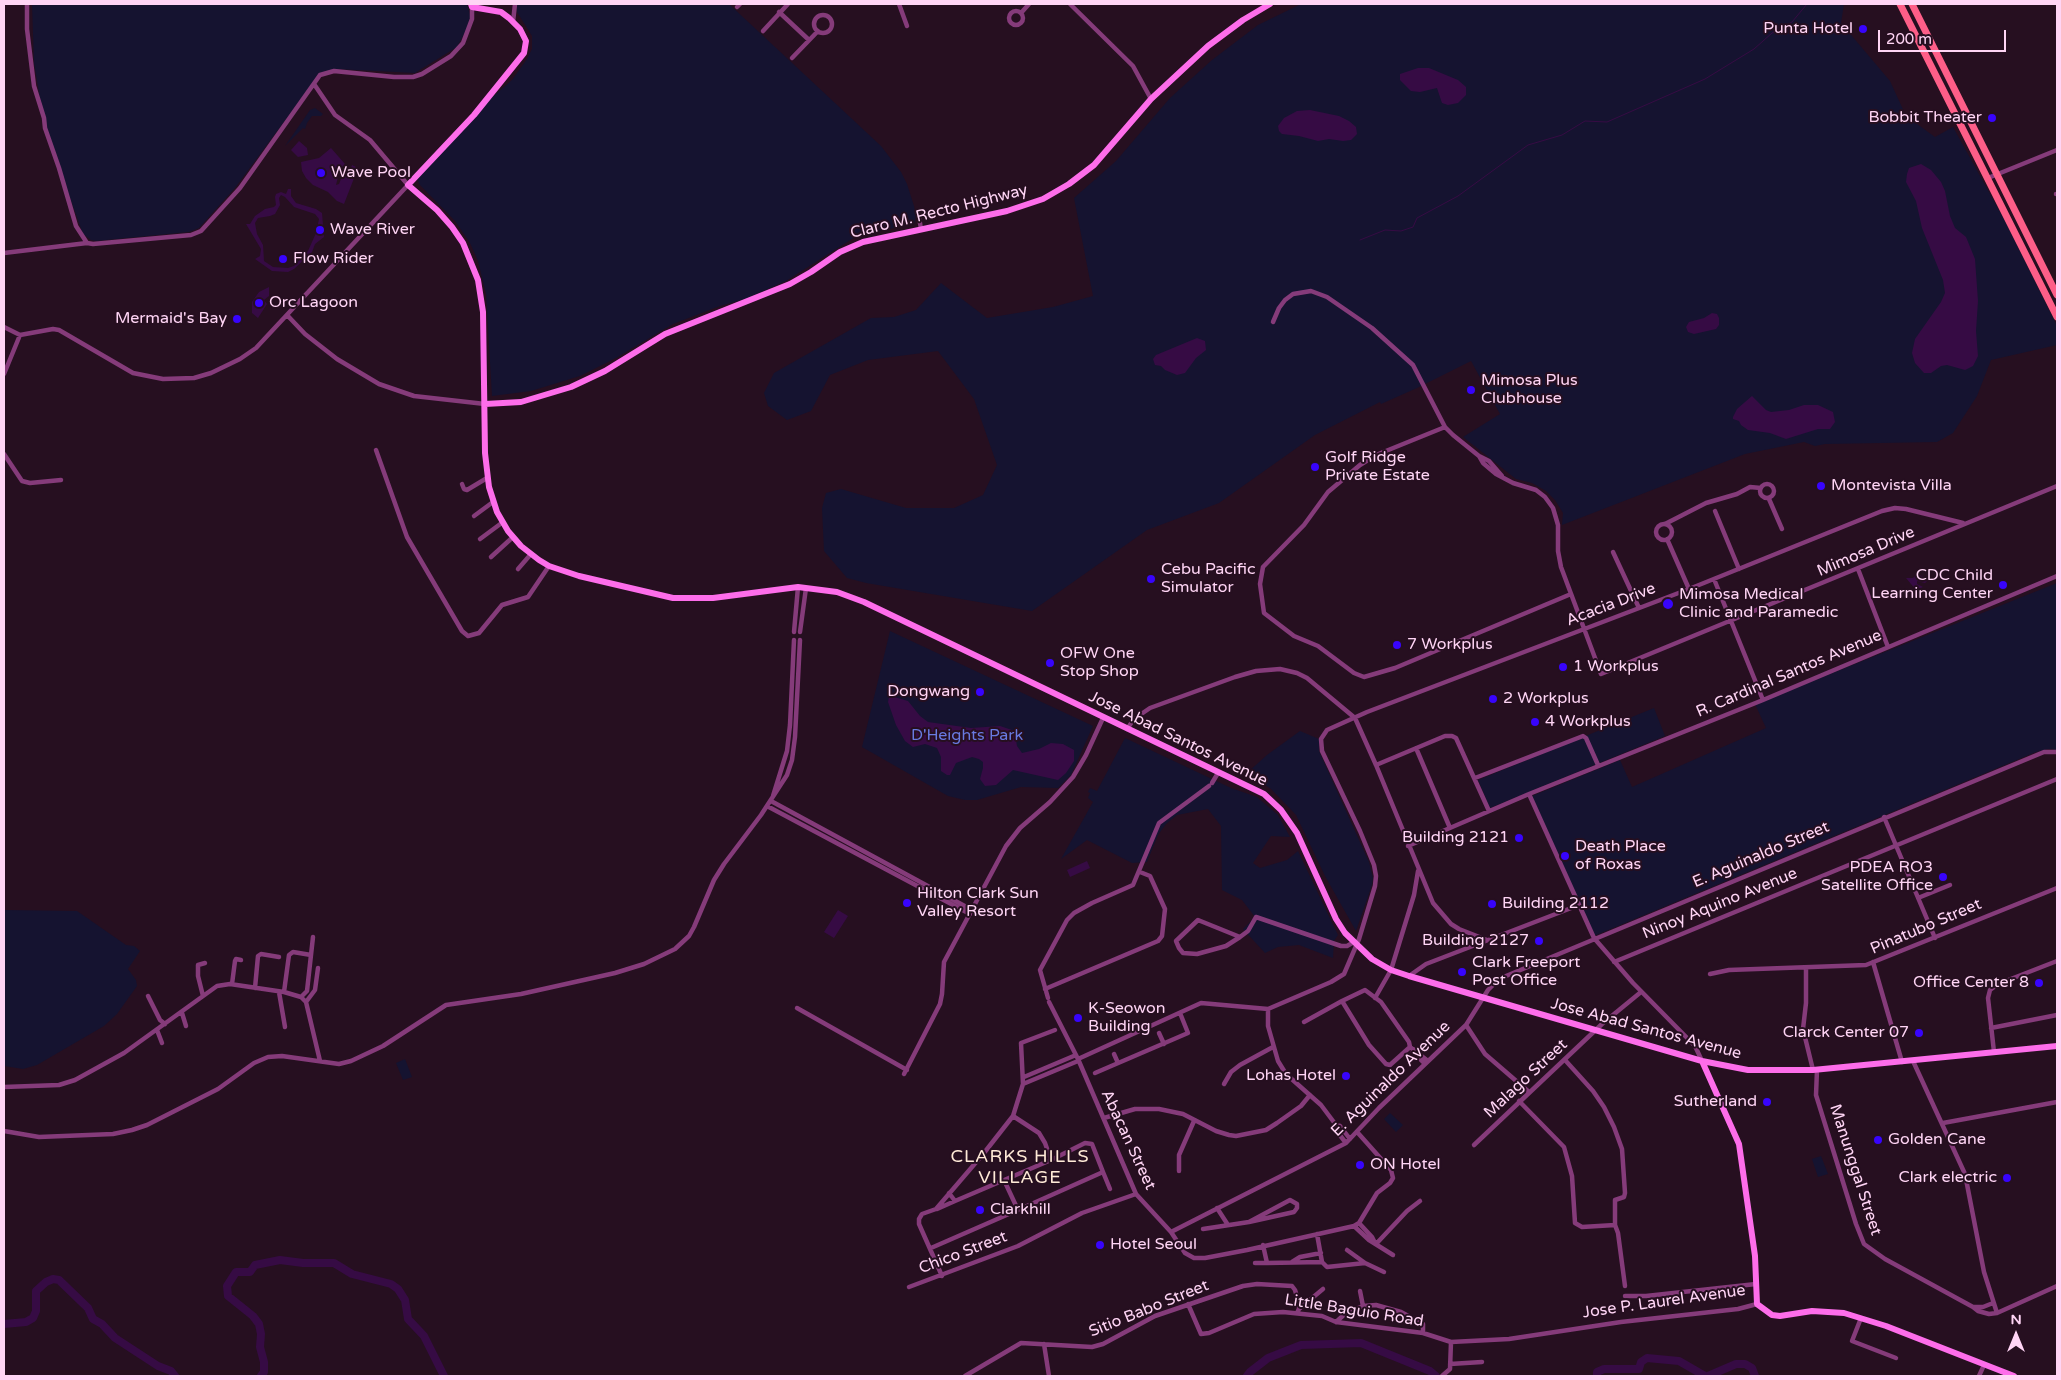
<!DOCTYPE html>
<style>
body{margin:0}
#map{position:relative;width:2061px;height:1380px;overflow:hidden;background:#260f20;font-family:"Varela Round",sans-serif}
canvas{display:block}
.frame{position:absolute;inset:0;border:5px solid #ffd5f5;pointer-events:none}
.north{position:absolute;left:1991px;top:1310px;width:50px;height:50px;-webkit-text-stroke:4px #260f20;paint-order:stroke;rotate:0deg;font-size:14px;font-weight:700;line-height:20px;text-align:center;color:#ffd5f5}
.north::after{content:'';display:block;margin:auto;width:18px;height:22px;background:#ffd5f5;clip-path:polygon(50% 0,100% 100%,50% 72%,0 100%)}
.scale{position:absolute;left:1878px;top:30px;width:128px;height:22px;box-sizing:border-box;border:2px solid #ffd5f5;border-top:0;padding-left:6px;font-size:15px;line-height:18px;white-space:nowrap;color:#ffd5f5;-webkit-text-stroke:4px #260f20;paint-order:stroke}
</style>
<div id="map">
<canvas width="2061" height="1380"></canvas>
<div class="frame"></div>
<div class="north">N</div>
<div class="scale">200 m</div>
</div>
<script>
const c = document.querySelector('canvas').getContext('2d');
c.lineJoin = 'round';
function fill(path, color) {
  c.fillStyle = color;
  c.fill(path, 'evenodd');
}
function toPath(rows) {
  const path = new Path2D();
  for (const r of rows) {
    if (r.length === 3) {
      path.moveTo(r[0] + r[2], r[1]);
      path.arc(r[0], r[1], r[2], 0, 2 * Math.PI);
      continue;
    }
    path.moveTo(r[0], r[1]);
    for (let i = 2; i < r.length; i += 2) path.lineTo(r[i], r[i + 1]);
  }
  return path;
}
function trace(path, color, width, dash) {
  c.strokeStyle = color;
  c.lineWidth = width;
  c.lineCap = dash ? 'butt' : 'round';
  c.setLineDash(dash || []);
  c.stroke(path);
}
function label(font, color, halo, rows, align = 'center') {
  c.font = font + ' "Varela Round",sans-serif';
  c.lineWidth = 4;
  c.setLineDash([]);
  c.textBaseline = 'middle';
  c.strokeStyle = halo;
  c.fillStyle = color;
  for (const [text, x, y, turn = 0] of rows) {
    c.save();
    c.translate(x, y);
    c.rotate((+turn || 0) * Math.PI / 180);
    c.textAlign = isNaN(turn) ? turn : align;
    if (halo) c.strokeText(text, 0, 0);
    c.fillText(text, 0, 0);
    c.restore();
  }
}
const green = toPath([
 [32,4,467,4,470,15,469,25,457,47,415,73,336,69,315,80,235,188,199,228,189,232,96,241,91,240,83,234,50,143,40,99,34,63],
 [517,4,729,4,881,146,901,172,907,184,914,206,916,217,914,224,869,233,852,239,786,281,745,299,720,306,673,324,616,358,580,376,531,391,492,396,486,294,478,261,470,243,455,221,420,185,417,179,488,101,512,80,527,59,532,49,532,36,517,12],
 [1301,4,1844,4,1841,23,1890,81,1906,116,1935,137,1953,127,2005,221,2057,326,2057,345,1991,360,1977,396,1953,433,1937,442,1825,444,1815,446,1804,442,1745,454,1562,525,1563,513,1555,500,1546,491,1532,483,1516,479,1463,437,1500,414,1471,361,1417,388,1381,404,1380,402,1315,435,1219,503,1147,530,1032,611,866,583,847,578,824,551,822,508,826,493,841,489,906,508,954,508,983,495,997,465,974,399,938,351,868,360,830,375,811,411,787,420,768,406,764,393,774,373,871,318,894,317,916,310,941,283,987,318,1053,307,1093,296,1074,198,1116,161,1170,98,1212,60,1258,25],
 [315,108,323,114,321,116,312,116,307,123,305,129,303,128,285,146,310,110],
 [2057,583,2057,750,2048,749,2036,752,1594,936,1532,796,1620,760,1632,787,1766,728,1755,704],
 [890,631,1093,726,1071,775,1058,788,1021,787,977,800,965,800,948,796,862,747],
 [1654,708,1665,736,1490,808,1478,780],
 [1300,731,1319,739,1319,751,1369,862,1373,878,1372,885,1356,931,1325,876,1296,815,1271,789,1247,773,1267,755],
 [1125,738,1231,788,1257,797,1278,815,1290,837,1271,836,1253,863,1260,868,1287,860,1298,851,1338,935,1334,941,1333,958,1299,945,1278,947,1265,953,1243,929,1255,917,1242,900,1222,890,1221,826,1208,809,1177,815,1166,824,1158,835,1147,862,1132,863,1087,840,1061,859,1093,802,1088,798,1090,793,1088,792,1090,788,1097,791],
 [4,910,77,911,126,945,134,946,140,951,128,969,136,980,137,986,117,1014,104,1026,37,1065,23,1069,4,1066],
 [405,1059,412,1077,403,1080,396,1063],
 [1390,1113,1403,1125,1396,1132,1384,1119],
 [1821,1156,1828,1174,1818,1177,1812,1159]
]);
const water = toPath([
 [1418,68,1429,68,1458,80,1466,87,1466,95,1458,103,1448,105,1442,103,1437,88,1420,92,1411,91,1400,80,1400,74],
 [1310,110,1339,116,1349,121,1356,127,1357,134,1351,140,1343,141,1329,139,1318,141,1299,136,1282,134,1279,131,1278,126,1284,118,1297,111],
 [299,141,307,148,308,155,298,157,291,150],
 [331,148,345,164,340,169,336,185,339,184,346,166,351,168,352,165,358,168,344,204,337,201,328,192,313,185,306,178,302,171,301,162,319,158],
 [1921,164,1931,170,1941,182,1945,191,1950,216,1955,228,1966,237,1975,259,1978,301,1976,331,1978,356,1973,366,1965,370,1947,365,1941,366,1931,373,1924,373,1915,363,1912,353,1915,339,1941,302,1945,293,1943,280,1922,228,1916,201,1906,182,1907,174,1909,168],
 [288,189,291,189,291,196,296,203,316,209,322,213,324,237,315,244,312,252,294,269,288,272,272,271,255,259,260,256,261,249,246,224,250,224,255,216,265,209,274,207,276,205,275,197,276,194,281,192,286,194],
 [281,195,285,197,294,207,315,214,319,219,316,233,308,251,294,266,288,268,273,267,264,261,263,245,257,234,255,223,258,218,270,216,275,214,280,205,279,198],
 [269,287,269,296,264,300,267,304,258,318,252,313,252,302,259,292],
 [1712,313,1717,314,1719,318,1719,325,1716,329,1694,334,1688,332,1686,327,1689,322,1704,318],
 [1197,338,1205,341,1206,350,1196,358,1185,373,1177,375,1165,370,1161,366,1155,365,1153,359,1156,355],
 [1752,396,1766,410,1771,412,1789,410,1804,405,1818,405,1833,412,1835,422,1830,429,1818,429,1786,439,1770,433,1748,430,1741,425,1739,421,1733,419,1733,417,1737,409],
 [1917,574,1926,578,1927,581,1925,583,1917,581,1917,584,1923,587,1916,590,1906,578,1913,578],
 [891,696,908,701,920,716,928,722,971,728,1000,726,1012,730,1015,734,1017,746,1022,753,1039,749,1051,743,1063,744,1074,750,1074,761,1066,773,1058,780,1013,770,996,785,985,786,980,779,983,768,983,762,979,759,972,757,956,763,950,775,947,775,941,771,941,757,937,748,925,744,913,747,905,741,896,725,888,702,889,697],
 [1087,861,1090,868,1070,877,1067,870],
 [838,910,848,916,834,938,824,932]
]);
const stream = toPath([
 [1360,240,1385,230,1401,231,1413,227,1417,218,1458,196,1528,145,1562,135,1585,121,1607,122,1705,79,1754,49,1772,33,1792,22,1807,4]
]);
const river = toPath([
 [4,1324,26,1322,33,1318,36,1311,36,1291,46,1282,53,1279,59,1280,88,1308,93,1319,102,1324,115,1338,158,1366,171,1371,175,1376],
 [261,1376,264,1372,264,1362,260,1347,261,1334,259,1324,253,1316,228,1296,227,1286,236,1272,250,1272,255,1265,280,1260,303,1263,334,1263,352,1274,391,1284,398,1289,405,1300,408,1319,424,1336,444,1376],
 [1247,1376,1250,1372,1268,1358,1301,1345,1361,1343,1430,1371,1436,1376],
 [1597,1376,1597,1372,1604,1369,1639,1369,1641,1362,1647,1358,1679,1361,1705,1376],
 [1708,1376,1736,1364,1745,1364,1752,1368,1755,1376]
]);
const street = toPath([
 [27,4,27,29,34,86,44,118,45,128,59,168,76,226,87,243,93,244,191,235,201,231,240,188,320,75,334,71,394,77,413,77,422,74,451,56,463,43,472,19,472,7],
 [899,4,907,26],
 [1070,4,1133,66,1151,99],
 [737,7,740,4],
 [1016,18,7],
 [779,12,809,40],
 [1021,13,1029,4],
 [823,24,9],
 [513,22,515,4],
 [763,31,788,4],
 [792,58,818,31],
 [1988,178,2057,150],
 [2056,194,2057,194],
 [919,217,921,229],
 [4,253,87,243],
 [287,315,305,334,337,359,379,384,414,396,485,404],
 [1273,322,1279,308,1285,300,1293,294,1311,291,1327,297,1372,328,1413,365,1445,427,1453,435,1479,456,1489,461,1502,476],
 [4,327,20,335,53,329,59,330,133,373,163,379,194,378,211,373,240,359,256,348,408,185,370,140,335,115,314,84],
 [4,374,20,335],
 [1445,427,1376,455,1360,465,1328,492,1304,525,1263,567,1260,584,1264,613,1294,636,1318,646,1354,673,1364,677,1395,668,1571,594],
 [376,450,407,537,462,631,468,636,479,633,502,605,528,597,549,566],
 [4,454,22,481,30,483,61,480],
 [1479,456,1483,463,1496,474,1513,483,1536,490,1545,497,1553,508,1558,525,1558,551,1561,567,1601,674,2057,486],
 [1767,491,7],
 [462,484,464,489,467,490,487,478],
 [1769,499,1782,529],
 [1715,511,1739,569],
 [474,516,493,502],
 [1665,524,1706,503,1737,494,1750,487,1761,488],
 [1664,532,8],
 [480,539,503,522],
 [1667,539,1689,589],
 [1613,552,1639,608],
 [491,557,513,537],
 [518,569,531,554],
 [1858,569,1888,647],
 [1714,579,1763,700],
 [794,632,798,587],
 [800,632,806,588],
 [1127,729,1134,719,1150,708,1235,677,1256,671,1280,669,1297,673,1307,678,1355,718,1376,765,1433,903,1451,924,1459,929,1487,940],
 [1416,748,1450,828],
 [1376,765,1445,736,1452,736,1456,738,1489,811],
 [1475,778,1583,736,1586,738,1598,765],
 [1212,783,1218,773],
 [1529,794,1594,938,1633,983,1695,1046,1702,1061],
 [773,796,787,751,790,725,794,640],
 [771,801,972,910],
 [767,806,970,914],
 [1884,817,1935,938],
 [1408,846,1529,794,1763,700,2057,576],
 [1918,898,1950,885],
 [1240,937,1198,920,1176,941,1179,948,1183,953,1197,954,1226,946,1240,937,1248,931,1256,917,1341,946,1347,946,1354,942],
 [1614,962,2057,779],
 [1873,962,1902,1062],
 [1806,969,1806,1003,1803,1029,1813,1070],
 [1710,974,1729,970,1866,965,2057,888],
 [1409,976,1426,964,1579,905],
 [232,984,235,961,236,959,241,960],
 [255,988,258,956,261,954,279,957],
 [1045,989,1158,941,1162,936,1165,909,1150,876,1140,872],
 [279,992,285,1027],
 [284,992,289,955,293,952,311,955],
 [148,996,160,1020,165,1024],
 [203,996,198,976,198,965,205,963],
 [301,997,307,991,313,937],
 [1048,998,1040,970,1067,920,1074,913,1092,903,1133,885,1159,823,1209,786],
 [1375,998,1391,970,1414,895,1418,871],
 [306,1002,315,990,318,968],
 [1049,1002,1078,1059,1136,1194,1171,1232,1185,1253,1194,1258,1205,1258,1247,1250,1354,1226,1359,1223,1377,1193,1390,1183,1393,1178,1391,1170,1358,1133],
 [797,1008,907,1070],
 [1268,1009,1268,1026,1278,1061,1286,1074,1321,1105,1336,1125,1340,1126,1350,1139],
 [182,1013,186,1026],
 [1304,1022,1342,1001,1365,990,1381,1002,1409,1042,1410,1047,1390,1065,1386,1064,1369,1045,1342,1001],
 [1466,1025,1485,1054,1529,1092],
 [1991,1028,2057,1015],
 [157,1030,162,1043],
 [1159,1033,1164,1044],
 [1410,1047,1428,1061],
 [1413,1049,1413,1052,1425,1064],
 [1994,1052,1988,998,1990,990,1998,984,2057,961],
 [1114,1054,1118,1063],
 [1078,1059,1201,1003,1268,1009,1331,982,1344,974,1359,939,1375,886,1376,876,1374,865,1360,831,1322,751,1321,739,1327,730,1367,712,1689,589,1882,511,1895,508,1906,509,1963,523],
 [1913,1061,1965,1174,1984,1272,1997,1313,2057,1286],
 [1817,1070,1816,1095,1856,1224,1864,1244,1885,1259,1973,1307,1978,1311,1989,1314,1997,1313],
 [1095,1073,1188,1033,1180,1013],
 [904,1074,940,1004,942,994,944,962,1006,846,1020,828,1050,802,1073,777,1086,755,1103,718],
 [1024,1077,1076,1055],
 [1023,1084,1078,1061],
 [1224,1084,1231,1072,1240,1065,1273,1047],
 [4,1087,59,1085,75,1080,124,1053,217,986,230,984,284,992,301,997,306,1002,320,1061],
 [1519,1101,1564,1147,1572,1176,1575,1223,1582,1227,1615,1225,1615,1200,1624,1197,1625,1193,1622,1149,1614,1127,1604,1107,1593,1091,1565,1060],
 [1013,1116,1039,1133,1045,1143,1051,1160],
 [1104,1118,1135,1109,1159,1109,1183,1114,1216,1131,1229,1135,1236,1136,1266,1130,1277,1123,1301,1106,1310,1095],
 [1943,1123,2057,1102],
 [1336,1125,1335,1129,1346,1143],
 [4,1131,39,1137,113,1134,132,1130,147,1125,218,1089,254,1063,268,1057,282,1056,339,1064,351,1061,383,1046,446,1005,521,994,615,973,644,964,675,949,689,936,694,927,714,880,724,864,761,815,787,775,792,760,795,737,800,640],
 [1474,1145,1602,1024,1641,992],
 [1179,1171,1179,1155,1194,1121],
 [1103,1172,1110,1189],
 [949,1193,955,1201,1051,1160,1085,1143,1092,1144,1103,1172,1018,1210,1004,1180],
 [1217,1208,1228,1225],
 [937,1209,955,1201],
 [1359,1223,1372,1237,1375,1243],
 [1615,1225,1618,1233,1625,1286],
 [1354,1226,1369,1240,1393,1255],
 [1203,1229,1249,1222,1294,1212,1297,1208,1297,1204,1290,1200,1249,1222],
 [1171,1232,1346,1143,1379,1108,1466,1025,1488,990,1497,981,1506,976,2044,752,2057,752],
 [1317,1234,1322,1262,1327,1267,1365,1263,1384,1272],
 [1376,1244,1407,1211,1420,1201],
 [1263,1245,1267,1263,1322,1262],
 [931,1248,1018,1210],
 [1347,1250,1365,1263],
 [1292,1262,1300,1257,1321,1253],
 [1255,1263,1267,1263],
 [942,1276,919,1224,919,1219,922,1214,936,1209,984,1153,1013,1116,1023,1084,1021,1043,1055,1030],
 [909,1287,1018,1246,1082,1213,1136,1194],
 [1360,1291,1363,1306],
 [1625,1296,1646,1296,1756,1284],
 [1188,1304,1201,1334,1209,1333,1254,1314,1283,1312,1322,1316,1336,1322,1423,1333,1451,1342,1509,1339,1621,1322,1738,1309,1757,1304],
 [1973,1307,1983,1307,1993,1303],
 [1299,1309,1323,1289],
 [1861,1318,1852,1341,1896,1358],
 [1336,1322,1346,1313,1363,1306,1376,1305,1401,1312,1423,1324,1423,1333],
 [1044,1344,1049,1376],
 [1450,1364,1482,1362],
 [965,1376,1021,1343,1092,1347,1103,1344,1155,1316,1243,1286,1257,1284,1292,1286,1295,1290,1298,1300,1299,1309,1297,1313],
 [1442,1376,1450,1369,1451,1342],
 [1979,1376,1984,1365]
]);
const secondary = toPath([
 [471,4,472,7,501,12,509,18,520,29,526,41,524,53,474,115,408,185,437,210,452,227,463,243,478,280,483,312,485,453,489,487,497,512,508,531,521,546,539,560,549,566,579,576,673,598,713,598,798,587,837,592,864,602,1264,794,1281,810,1297,833,1336,919,1345,933,1372,959,1391,970,1409,976,1702,1061,1748,1070,1813,1070,2057,1046],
 [485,404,521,402,571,387,605,371,665,334,790,284,811,272,840,252,863,242,1007,211,1043,199,1069,184,1094,165,1151,99,1208,46,1243,20,1270,4],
 [1702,1061,1739,1144,1755,1256,1757,1304,1772,1315,1780,1316,1812,1311,1844,1313,1886,1326,2014,1376]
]);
const primary = toPath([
 [1900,4,2057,317],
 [1912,4,2057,295]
]);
const markers = [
 [1863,29,5,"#3804fc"],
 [1992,118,5,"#3804fc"],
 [321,173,5,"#3804fc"],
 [320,230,5,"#3804fc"],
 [283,259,5,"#3804fc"],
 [259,303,5,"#3804fc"],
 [237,319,5,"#3804fc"],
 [1471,390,5,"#3804fc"],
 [1315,467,5,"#3804fc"],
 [1821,486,5,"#3804fc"],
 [1151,579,5,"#3804fc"],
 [2003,585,5,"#3804fc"],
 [1668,604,6,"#3804fc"],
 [1397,645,5,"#3804fc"],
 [1050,663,5,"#3804fc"],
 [1563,667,5,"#3804fc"],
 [980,692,5,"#3804fc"],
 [1493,699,5,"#3804fc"],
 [1535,722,5,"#3804fc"],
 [1519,838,5,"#3804fc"],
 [1565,856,5,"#3804fc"],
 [1943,877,5,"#3804fc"],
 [907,903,5,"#3804fc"],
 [1492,904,5,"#3804fc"],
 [1539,941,5,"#3804fc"],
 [1462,972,5,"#3804fc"],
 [2039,983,5,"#3804fc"],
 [1078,1018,5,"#3804fc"],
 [1919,1033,5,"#3804fc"],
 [1346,1076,5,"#3804fc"],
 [1767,1102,5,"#3804fc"],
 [1878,1140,5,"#3804fc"],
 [1360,1165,5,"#3804fc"],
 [2007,1178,5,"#3804fc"],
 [980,1210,5,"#3804fc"],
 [1100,1245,5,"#3804fc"]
];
const poiNames = [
 ["Punta Hotel",1853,29,"right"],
 ["Bobbit Theater",1982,118,"right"],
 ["Wave Pool",331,173],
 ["Wave River",330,230],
 ["Flow Rider",293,259],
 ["Orc Lagoon",269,303],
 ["Mermaid's Bay",227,319,"right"],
 ["Mimosa Plus",1481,381],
 ["Clubhouse",1481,399],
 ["Golf Ridge",1325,458],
 ["Private Estate",1325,476],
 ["Montevista Villa",1831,486],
 ["Cebu Pacific",1161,570],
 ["Simulator",1161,588],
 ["CDC Child",1993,576,"right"],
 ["Learning Center",1993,594,"right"],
 ["Mimosa Medical",1679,595],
 ["Clinic and Paramedic",1679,613],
 ["7 Workplus",1407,645],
 ["OFW One",1060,654],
 ["Stop Shop",1060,672],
 ["1 Workplus",1573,667],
 ["Dongwang",970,692,"right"],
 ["2 Workplus",1503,699],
 ["4 Workplus",1545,722],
 ["Building 2121",1509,838,"right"],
 ["Death Place",1575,847],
 ["of Roxas",1575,865],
 ["PDEA RO3",1933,868,"right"],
 ["Satellite Office",1933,886,"right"],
 ["Hilton Clark Sun",917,894],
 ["Valley Resort",917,912],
 ["Building 2112",1502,904],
 ["Building 2127",1529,941,"right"],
 ["Clark Freeport",1472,963],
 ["Post Office",1472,981],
 ["Office Center 8",2029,983,"right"],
 ["K-Seowon",1088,1009],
 ["Building",1088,1027],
 ["Clarck Center 07",1909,1033,"right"],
 ["Lohas Hotel",1336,1076,"right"],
 ["Sutherland",1757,1102,"right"],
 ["Golden Cane",1888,1140],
 ["ON Hotel",1370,1165],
 ["Clark electric",1997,1178,"right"],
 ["Clarkhill",990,1210],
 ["Hotel Seoul",1110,1245]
];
const streetNames = [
 ["Claro M. Recto Highway",939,212,-14],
 ["Mimosa Drive",1866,552,-23],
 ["Acacia Drive",1611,605,-21],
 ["R. Cardinal Santos Avenue",1789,674,-23],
 ["Jose Abad Santos Avenue",1178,739,26],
 ["E. Aguinaldo Street",1761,855,-23],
 ["Ninoy Aquino Avenue",1720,904,-22],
 ["Pinatubo Street",1926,927,-23],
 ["Jose Abad Santos Avenue",1646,1029,15],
 ["E. Aguinaldo Avenue",1391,1079,-44],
 ["Malago Street",1526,1079,-43],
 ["Abacan Street",1128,1140,65],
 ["Manunggal Street",1855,1170,72],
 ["Chico Street",963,1253,-21],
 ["Jose P. Laurel Avenue",1664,1302,-8],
 ["Sitio Babo Street",1149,1309,-22],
 ["Little Baguio Road",1354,1311,9]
];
const parkNames = [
 ["D'Heights Park",967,736]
];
const neighbourhoodNames = [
 ["CLARKS HILLS",1020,1157],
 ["VILLAGE",1020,1178]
];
fill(green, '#151330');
fill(water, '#360b44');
trace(stream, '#360b44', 1);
trace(river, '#360b44', 8);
trace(street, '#853b7a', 4.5);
trace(secondary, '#fd6dea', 6);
trace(primary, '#fd5e88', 7);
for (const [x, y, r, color] of markers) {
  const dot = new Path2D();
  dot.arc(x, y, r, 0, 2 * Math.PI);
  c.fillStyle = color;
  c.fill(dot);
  trace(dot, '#260f20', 2);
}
label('16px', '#ffd5f5', '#260f20', poiNames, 'left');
label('16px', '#ffd5f5', '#260f20', streetNames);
label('16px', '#697ae1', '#260f20', parkNames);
c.letterSpacing = '1px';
label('18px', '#ffead7', '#260f20', neighbourhoodNames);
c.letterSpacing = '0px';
</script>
